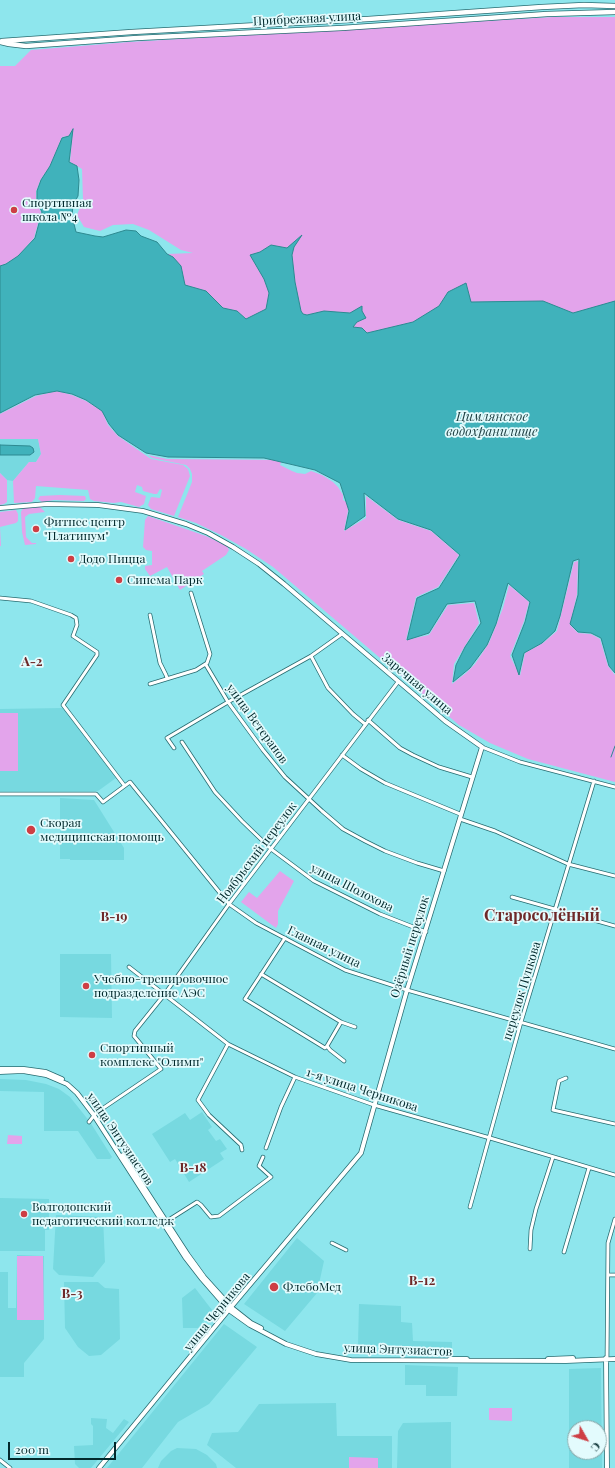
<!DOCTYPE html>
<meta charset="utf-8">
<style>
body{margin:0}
#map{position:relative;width:615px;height:1468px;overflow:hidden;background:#8ee6ed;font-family:"Playfair Display",serif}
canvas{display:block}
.north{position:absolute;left:567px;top:1420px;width:40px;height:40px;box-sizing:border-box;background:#e3fbfd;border:1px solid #89a7a9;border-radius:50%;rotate:129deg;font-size:11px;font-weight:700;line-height:16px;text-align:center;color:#02292c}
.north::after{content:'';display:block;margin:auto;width:14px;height:18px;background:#ce3e44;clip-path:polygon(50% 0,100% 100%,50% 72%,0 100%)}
.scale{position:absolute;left:8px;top:1442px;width:108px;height:18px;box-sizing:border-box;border:2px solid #02292c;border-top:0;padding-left:5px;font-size:12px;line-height:14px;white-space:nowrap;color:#02292c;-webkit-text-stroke:3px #e3fbfd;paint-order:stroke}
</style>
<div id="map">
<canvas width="615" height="1468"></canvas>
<div class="north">С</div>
<div class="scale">200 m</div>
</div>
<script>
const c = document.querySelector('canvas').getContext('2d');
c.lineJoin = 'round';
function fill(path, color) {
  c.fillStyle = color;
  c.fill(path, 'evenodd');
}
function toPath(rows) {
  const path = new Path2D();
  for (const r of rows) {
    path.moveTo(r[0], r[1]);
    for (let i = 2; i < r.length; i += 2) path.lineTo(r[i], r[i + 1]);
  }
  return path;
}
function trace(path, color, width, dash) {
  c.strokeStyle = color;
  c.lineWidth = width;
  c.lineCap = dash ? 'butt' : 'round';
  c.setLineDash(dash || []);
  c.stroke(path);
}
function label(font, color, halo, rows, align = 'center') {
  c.font = font + ' "Playfair Display",serif';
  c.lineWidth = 3.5;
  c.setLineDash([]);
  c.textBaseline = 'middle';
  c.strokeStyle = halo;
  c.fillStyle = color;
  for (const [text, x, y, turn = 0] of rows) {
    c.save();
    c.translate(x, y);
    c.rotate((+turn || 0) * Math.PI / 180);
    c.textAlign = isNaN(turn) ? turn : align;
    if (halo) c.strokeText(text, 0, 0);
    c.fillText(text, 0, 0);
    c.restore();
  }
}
const built = toPath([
 [38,438,41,454,36,462,29,462,13,481,7,480,0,473,0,439],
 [63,708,116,778,98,791,0,791,0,709],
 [60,798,94,800,124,848,124,860,70,860,70,859,60,859],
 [60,954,111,954,112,1018,60,1017],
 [0,1079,26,1080,46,1084,59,1089,70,1097,90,1122,112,1157,110,1159,97,1159,78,1131,44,1131,44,1092,0,1091],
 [202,1112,212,1127,208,1130,216,1141,220,1139,227,1149,220,1153,224,1159,189,1182,175,1159,170,1162,152,1134,185,1113,190,1120],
 [0,1198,49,1199,49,1230,45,1230,45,1251,0,1251],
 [56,1215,103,1217,105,1262,93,1277,59,1275,53,1269],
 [297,1238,324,1261,317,1293,285,1331,244,1304],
 [17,1255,44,1256,44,1339,24,1363,24,1377,0,1377,0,1272,8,1272,8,1308,16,1308],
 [64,1282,98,1282,105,1288,119,1289,120,1339,101,1355,89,1356,78,1347,65,1328],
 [195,1288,212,1310,198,1328,183,1328,182,1298],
 [359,1304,401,1306,401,1322,412,1323,413,1341,452,1342,452,1349,358,1345],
 [224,1324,257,1347,209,1404,178,1422,142,1468,107,1468],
 [405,1365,458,1367,457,1396,426,1396,426,1385,405,1385],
 [601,1368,602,1468,569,1468,569,1369],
 [575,1428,599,1428,599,1452,575,1452],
 [336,1403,337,1436,392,1436,392,1468,236,1468,207,1445,212,1433,238,1432,259,1404],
 [91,1418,107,1419,106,1428,113,1433,124,1419,129,1422,91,1468,79,1468,75,1464,74,1446,93,1445,93,1426,91,1424],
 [451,1422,451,1468,397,1468,398,1431,403,1423],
 [177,1448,196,1449,207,1455,216,1464,217,1468,158,1468,161,1461,171,1451]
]);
const green = toPath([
 [553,17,615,17,615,301,573,313,543,301,471,302,466,284,448,292,439,306,413,322,367,333,362,328,353,327,357,322,350,313,324,311,307,315,303,314,301,311,295,282,292,255,294,247,300,237,287,248,271,245,260,252,250,255,264,279,269,293,266,309,246,319,237,311,223,308,206,291,185,285,183,278,183,272,173,257,167,254,193,253,181,250,149,230,133,224,113,225,100,231,84,227,77,215,83,200,82,169,70,162,73,129,69,136,62,137,50,166,41,179,36,191,36,202,41,212,34,238,18,256,5,264,0,266,0,66,15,66,31,50,129,42],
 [57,391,72,395,86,401,102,411,108,425,118,436,151,459,183,465,188,469,190,476,174,516,151,509,148,505,151,497,160,498,162,490,160,489,157,494,154,494,143,491,142,487,137,485,135,492,146,496,144,504,139,507,121,502,114,503,94,501,90,499,88,490,36,486,35,498,32,502,14,503,13,481,29,462,36,462,41,454,38,439,0,439,0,414,36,396],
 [148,455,167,459,282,460,280,465,292,471,297,473,305,474,311,471,322,475,333,482,338,487,343,495,343,500,348,503,348,511,344,531,366,518,366,496,398,520,431,531,459,555,438,587,416,597,406,640,429,635,448,605,474,603,479,623,454,664,452,684,466,673,475,664,489,643,503,608,509,585,529,602,524,621,510,656,520,676,525,653,543,643,557,631,574,562,578,561,577,594,570,625,578,633,591,634,600,639,608,666,615,675,615,782,528,759,490,743,459,725,273,567,246,549,221,535,196,523,178,517,192,482,192,474,190,469,186,465,152,458],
 [0,473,7,480,7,502,4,504,0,505],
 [60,495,85,496,86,499,84,501,54,500,42,502,38,499,40,496],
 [40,507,45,512,29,514,25,517,26,537,32,543,36,543,36,544,25,545,22,532,21,512,23,508],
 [16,510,18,514,18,521,16,523,0,527,1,546,0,546,0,512],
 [148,516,206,536,227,546,229,550,226,555,202,571,204,574,180,590,167,567,150,576,145,569,145,566,152,565,152,551,146,550,143,547,145,520],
 [0,713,18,713,18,771,0,771],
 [280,871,294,881,278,911,278,924,276,928,241,902,249,892,257,898],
 [8,1135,22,1136,22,1144,7,1144],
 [17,1256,43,1256,44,1320,17,1320],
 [489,1408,512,1408,512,1421,489,1420],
 [349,1457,378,1458,378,1468,349,1468]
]);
const water = toPath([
 [73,129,69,162,77,166,79,180,78,196,73,205,72,216,76,232,95,236,103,237,126,230,136,231,141,236,157,242,167,254,173,257,181,266,185,285,206,291,223,308,237,311,246,319,266,309,269,293,264,279,250,255,260,252,271,245,287,248,302,235,294,247,292,255,295,282,301,311,303,314,307,315,324,311,350,313,362,306,362,311,366,318,357,322,353,327,362,328,367,333,413,322,439,306,448,292,466,283,471,302,543,301,573,313,615,301,615,673,609,666,601,638,591,633,578,632,570,624,578,595,579,559,573,561,560,616,555,631,542,643,524,653,519,675,512,655,525,622,530,602,508,583,496,624,487,645,470,668,453,682,456,665,465,647,481,623,475,601,447,604,429,633,407,640,417,598,439,588,460,555,431,530,398,519,364,493,365,516,345,530,349,511,340,483,315,470,264,458,168,457,146,453,118,435,109,424,102,411,86,400,72,394,57,391,35,395,0,413,0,266,6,264,18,256,35,238,42,212,37,202,37,191,41,180,50,166,62,138,69,136,73,129],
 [0,445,30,446,33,448,34,452,30,455,0,455,0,445]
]);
const stream = toPath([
 [611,757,615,746]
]);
const minor = toPath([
 [0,598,31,601,71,615,76,618,77,625,73,636,97,652,97,655,63,705,124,785],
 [150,615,160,663,166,675,167,678],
 [311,656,328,688,353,714,365,724],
 [206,665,228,702,263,750,285,777,322,811,343,829,365,841,385,851,417,863,444,871],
 [150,684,196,670,207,663,210,654,191,593],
 [368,720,400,748,413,755,439,767,472,777],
 [182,742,215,792,242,821,271,849,314,881,380,914,426,932],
 [482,747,520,762,615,787],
 [174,748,167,738,228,702,311,656,342,634],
 [342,755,361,769,385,783,460,814],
 [0,794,96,794,103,802,130,782,229,904,256,923,345,970,407,990,615,1049],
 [460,819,495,831,568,864,615,876],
 [512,897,615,926],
 [129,967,228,1044,295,1077,374,1105,490,1138,615,1175],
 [261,974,341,1022,327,1046,325,1048,245,999,285,938],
 [341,1022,355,1027],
 [228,1044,198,1100,209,1115,241,1145,242,1150],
 [327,1046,330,1050,344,1061],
 [566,1078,559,1081,553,1110,615,1124],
 [89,1122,96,1113,161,1069,134,1036,135,1031,164,995,229,904,398,682],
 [266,1148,281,1107,295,1077],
 [470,1207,521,1022,594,781],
 [167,1221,197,1202,201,1205,211,1217,219,1216,271,1177,259,1166,263,1157],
 [332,1243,346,1250],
 [530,1249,531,1230,536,1209,553,1157],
 [564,1252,589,1168],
 [608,1275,615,1275],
 [607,1359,608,1243,615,1219],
 [0,1460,10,1468]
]);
const tertiary = toPath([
 [0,508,47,504,98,505,143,511,186,524,208,533,233,547,259,564,284,584,445,721,482,747,407,990,361,1153,231,1307,99,1468],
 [0,1069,24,1069,46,1072,62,1079],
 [0,1072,23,1071,46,1075,67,1084,77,1093,93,1114,185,1257,202,1279,229,1310,250,1325,286,1344,316,1354,351,1360,566,1361,615,1359],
 [123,1155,188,1255,204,1277,232,1308,251,1323,261,1328],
 [606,1358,607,1468],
 [450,1359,467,1359],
 [548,1359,573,1358]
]);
const secondary = toPath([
 [2,41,132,32,368,19,542,7,584,5,615,6],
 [0,42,9,44,26,46,137,38,342,28,547,14,615,12]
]);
const markers = [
 [14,210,4,"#ce3e44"],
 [36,529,4,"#ce3e44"],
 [71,559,4,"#ce3e44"],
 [119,580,4,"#ce3e44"],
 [31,830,5,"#ce3e44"],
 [86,986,4,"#ce3e44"],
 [92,1055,4,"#ce3e44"],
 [24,1214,4,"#ce3e44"],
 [274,1287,5,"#ce3e44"]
];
const streetNames = [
 ["Прибрежная улица",307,19,-3],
 ["Заречная улица",417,684,40],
 ["улица Ветеранов",257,724,54],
 ["Ноябрьский переулок",257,853,-53],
 ["улица Шолохова",352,888,27],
 ["Главная улица",324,947,26],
 ["Озёрный переулок",410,947,-73],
 ["переулок Пупкова",522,991,-73],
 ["1-я улица Черникова",362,1090,18],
 ["улица Энтузиастов",120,1139,56],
 ["улица Черникова",217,1312,-51],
 ["улица Энтузиастов",398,1350,2]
];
const poiNames = [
 ["Спортивная",22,203],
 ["школа №4",22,217],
 ["Фитнес центр",44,522],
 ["\"Платинум\"",44,536],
 ["Додо Пицца",79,559],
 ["Синема Парк",127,580],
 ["Скорая",40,823],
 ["медицинская помощь",40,837],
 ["Учебно-тренировочное",94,979],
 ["подразделение АЭС",94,993],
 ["Спортивный",100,1048],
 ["комплекс \"Олимп\"",100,1062],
 ["Волгодонский",32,1207],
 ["педагогический колледж",32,1221],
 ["ФлебоМед",283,1287]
];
const waterNames = [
 ["Цимлянское",492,417],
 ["водохранилище",492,432]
];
const neighbourhoodNames = [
 ["А-2",32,662],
 ["В-19",114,917],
 ["В-18",193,1168],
 ["В-12",422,1281],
 ["В-3",72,1294]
];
const districtNames = [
 ["Староcолёный",542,916]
];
fill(built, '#77d9e0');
fill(green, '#e3a4eb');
fill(water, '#40b2bb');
trace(water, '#2d8990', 1);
trace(stream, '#2d8990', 1);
trace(minor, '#276b70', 4.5);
trace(tertiary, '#276b70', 5.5);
trace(secondary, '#276b70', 6);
trace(minor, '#fff', 3);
trace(tertiary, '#fff', 4);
trace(secondary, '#fff', 4.5);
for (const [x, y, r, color] of markers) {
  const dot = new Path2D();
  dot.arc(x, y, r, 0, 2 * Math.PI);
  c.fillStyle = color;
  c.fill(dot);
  trace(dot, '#e3fbfd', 1.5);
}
label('12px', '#02292c', '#e3fbfd', streetNames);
label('12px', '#02292c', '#e3fbfd', poiNames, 'left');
label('italic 13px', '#1d3f42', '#e3fbfd', waterNames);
label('bold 13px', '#6e2828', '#e3fbfd', neighbourhoodNames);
label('bold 16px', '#6e2828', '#e3fbfd', districtNames);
</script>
